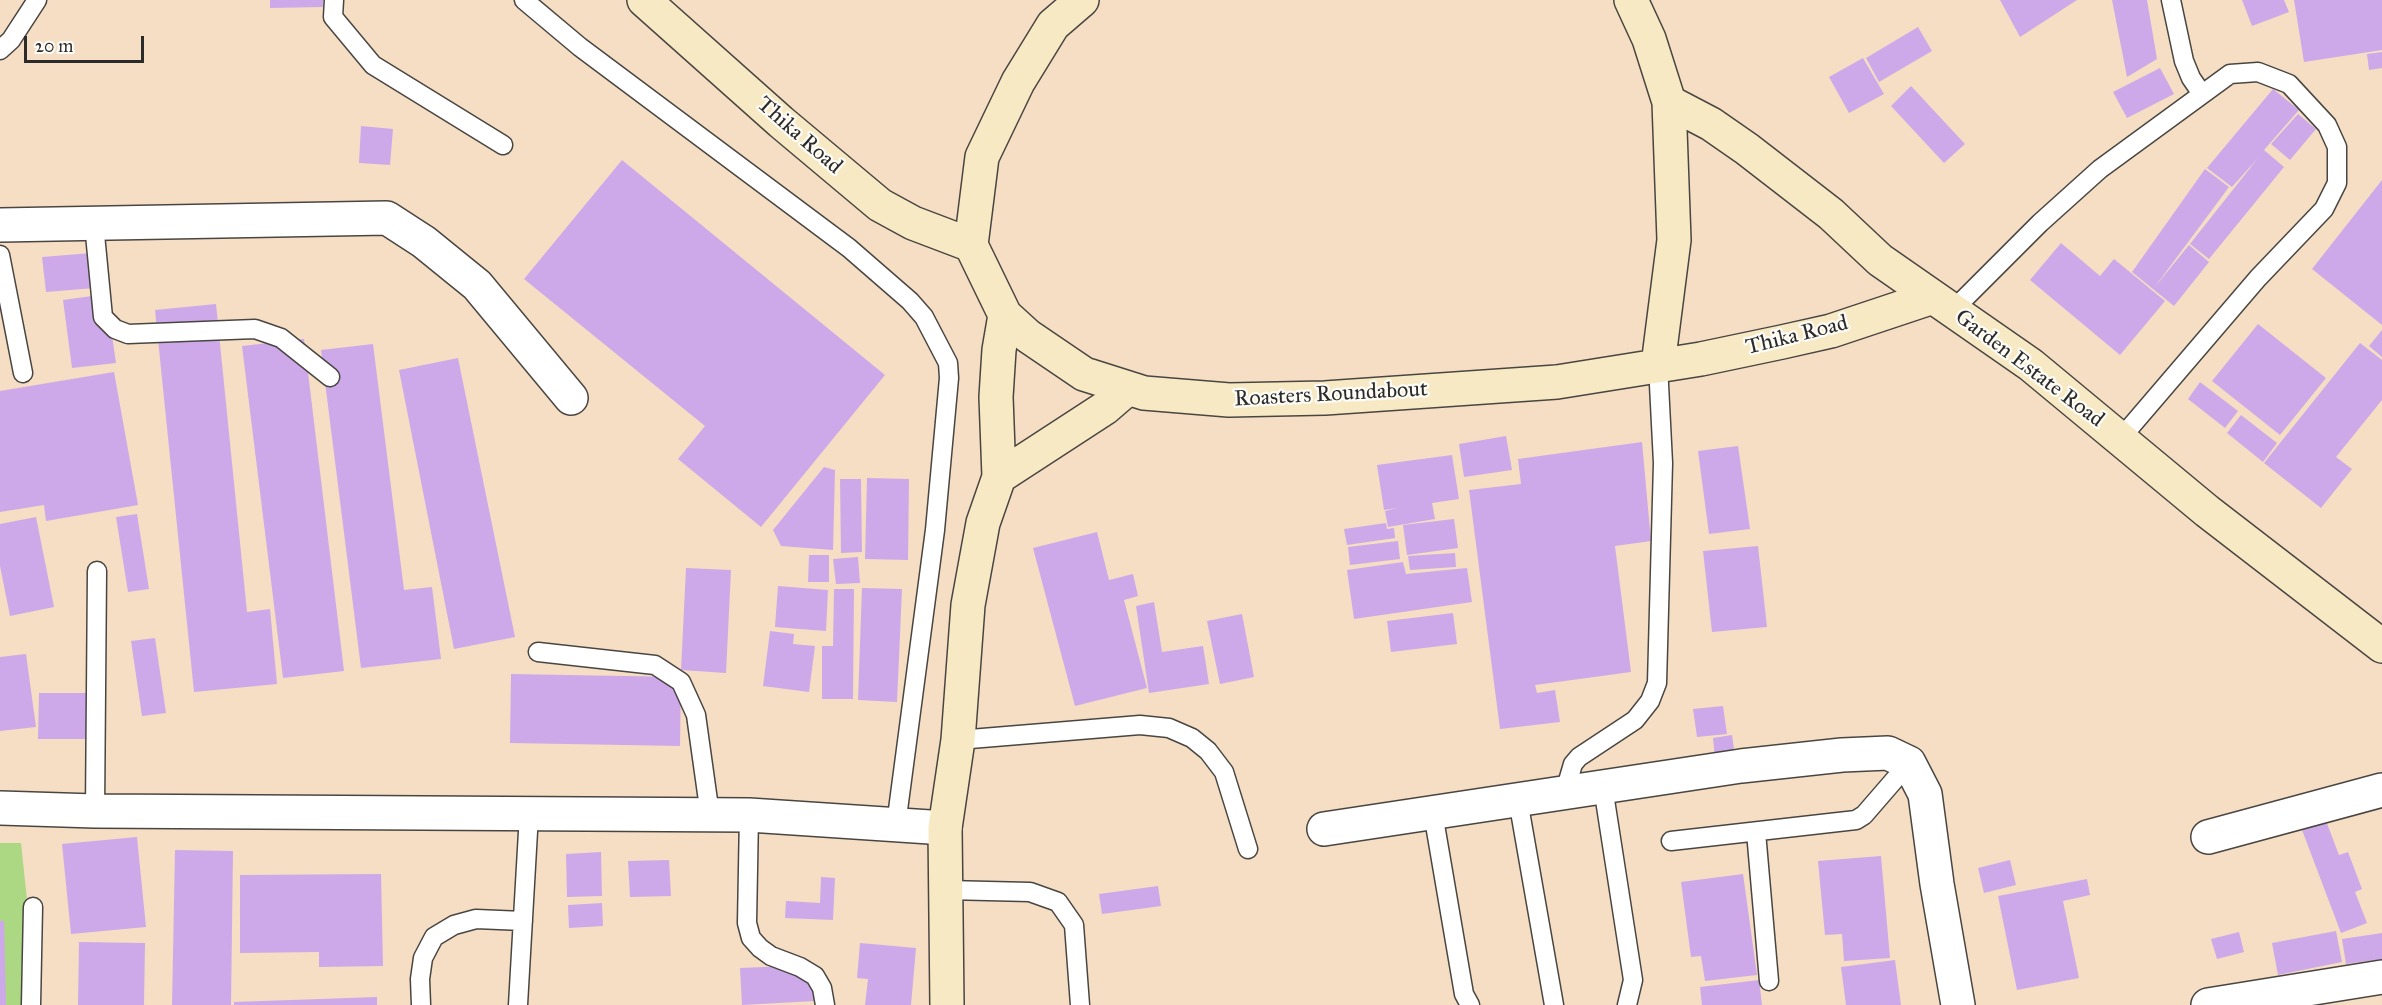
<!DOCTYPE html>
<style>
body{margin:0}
#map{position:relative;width:2382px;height:1005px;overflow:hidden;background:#f5dec4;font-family:"IM FELL Great Primer",serif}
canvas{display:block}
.scale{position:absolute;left:24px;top:36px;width:120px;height:27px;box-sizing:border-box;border:3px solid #2b2b2b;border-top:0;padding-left:8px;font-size:18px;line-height:21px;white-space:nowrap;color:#2b2b2b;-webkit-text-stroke:4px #fdfcf7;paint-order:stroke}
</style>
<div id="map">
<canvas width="2382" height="1005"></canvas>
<div class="scale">20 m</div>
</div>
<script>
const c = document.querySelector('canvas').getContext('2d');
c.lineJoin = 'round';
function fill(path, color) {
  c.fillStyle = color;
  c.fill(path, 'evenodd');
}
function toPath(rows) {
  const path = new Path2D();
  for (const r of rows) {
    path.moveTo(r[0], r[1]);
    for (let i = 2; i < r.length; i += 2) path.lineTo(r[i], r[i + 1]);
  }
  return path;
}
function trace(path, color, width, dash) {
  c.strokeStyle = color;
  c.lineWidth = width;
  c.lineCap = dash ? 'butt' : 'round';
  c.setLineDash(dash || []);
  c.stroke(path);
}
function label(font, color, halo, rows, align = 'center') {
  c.font = font + ' "IM FELL Great Primer",serif';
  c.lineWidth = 4.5;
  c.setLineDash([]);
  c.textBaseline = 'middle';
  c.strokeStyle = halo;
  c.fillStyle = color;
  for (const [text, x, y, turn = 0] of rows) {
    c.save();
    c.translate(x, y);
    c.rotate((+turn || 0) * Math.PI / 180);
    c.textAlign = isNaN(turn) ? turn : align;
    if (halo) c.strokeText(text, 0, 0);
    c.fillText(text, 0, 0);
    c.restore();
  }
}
const green = toPath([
 [0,843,21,843,38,1005,0,1005]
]);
const building = toPath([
 [270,0,323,0,323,7,270,8],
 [2000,0,2077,0,2020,37],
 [2112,0,2147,0,2157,59,2127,77],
 [2242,0,2284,0,2289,12,2252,26],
 [2294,0,2382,0,2382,50,2304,62],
 [1918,27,1932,51,1879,82,1866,58],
 [2382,52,2382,68,2369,70,2367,54],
 [1863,58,1884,94,1849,113,1829,77],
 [2160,68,2174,94,2127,118,2113,92],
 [1911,86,1965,144,1944,163,1891,106],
 [2273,89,2299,110,2264,150,2284,167,2209,259,2190,244,2258,158,2232,187,2207,168],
 [2298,114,2316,129,2290,160,2271,144],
 [361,126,393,129,390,165,359,163],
 [622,160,885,375,761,527,678,459,705,426,524,279],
 [2205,169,2229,187,2154,288,2189,245,2209,262,2174,306,2132,272],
 [2382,180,2382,325,2312,269],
 [2061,243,2100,276,2114,259,2165,301,2120,355,2030,280],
 [104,252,107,287,46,292,42,257],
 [106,294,116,363,72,368,63,300],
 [216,304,247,612,270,609,277,684,194,692,155,310],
 [2258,324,2326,378,2280,435,2212,381],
 [2382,330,2382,357,2369,346],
 [304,339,344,671,283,678,242,346],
 [2360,343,2382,360,2382,400,2336,457,2352,469,2321,508,2264,463],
 [373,344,404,590,432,587,441,659,361,668,321,350],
 [458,358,515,637,454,649,399,370],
 [114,372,138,505,46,521,44,505,0,512,0,391],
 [2200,382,2238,411,2225,428,2188,399],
 [2241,415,2277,443,2263,462,2227,433],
 [1506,436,1512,470,1464,477,1459,444],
 [1642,442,1651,541,1615,546,1631,672,1535,685,1537,693,1555,690,1560,722,1500,729,1469,490,1521,484,1518,459],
 [1738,446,1750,529,1709,534,1698,451],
 [1452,455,1459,499,1432,503,1435,519,1388,527,1385,511,1397,508,1384,510,1377,465],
 [824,467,835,470,833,550,781,546,773,530],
 [867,478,909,479,908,560,865,559],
 [840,479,861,479,862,552,841,553],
 [137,514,149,589,128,592,116,517],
 [36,517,54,607,10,616,0,566,0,524],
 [1454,519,1458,548,1407,555,1403,525],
 [1386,523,1387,529,1394,528,1395,538,1347,545,1344,529],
 [1097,532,1109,580,1133,574,1138,596,1124,600,1147,688,1075,706,1033,548],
 [1398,541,1400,559,1350,565,1348,547],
 [1758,546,1767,627,1712,632,1703,551],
 [1455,553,1456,567,1410,570,1408,556],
 [809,555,829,555,829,582,808,582],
 [858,557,860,583,836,584,833,559],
 [1403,562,1406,574,1467,568,1472,602,1354,619,1347,570],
 [686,568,731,570,726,673,681,670],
 [778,586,828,590,826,631,775,627],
 [862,588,902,589,897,702,858,700],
 [834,589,854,589,853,699,822,699,822,646,833,646],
 [1154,602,1162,652,1203,646,1209,684,1149,693,1136,606],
 [1453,613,1457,644,1391,652,1387,621],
 [1242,614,1254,677,1220,684,1207,621],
 [770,631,794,634,793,644,815,646,809,692,763,686],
 [155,638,166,713,142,716,131,641],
 [26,654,36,727,0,731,0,657],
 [511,674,681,677,680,746,510,743],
 [39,693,86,693,87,739,38,739],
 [1723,706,1727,734,1697,737,1693,709],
 [1732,735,1735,756,1715,759,1713,738],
 [2323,813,2339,855,2348,852,2362,889,2355,892,2367,923,2341,933,2299,822],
 [137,837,146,927,71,934,62,844],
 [175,850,233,851,231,1005,172,1005],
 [601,852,602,896,567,897,566,854],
 [1881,856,1890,958,1844,961,1842,934,1825,935,1818,861],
 [669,860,671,896,630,897,628,861],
 [2010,860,2016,885,1984,893,1978,868],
 [381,874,383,966,319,967,319,952,240,953,240,875],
 [1743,874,1757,975,1705,981,1701,956,1691,957,1681,882],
 [821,877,835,878,833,920,785,918,786,901,820,903],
 [2087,879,2090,895,2063,901,2079,978,2017,990,1998,896],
 [1158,886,1161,906,1102,914,1099,894],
 [602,903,603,926,569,928,568,905],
 [0,921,4,921,6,1005,0,1005],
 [2336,931,2342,962,2278,975,2272,943],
 [2239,932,2244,952,2217,959,2211,939],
 [2382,933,2382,959,2346,964,2342,939],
 [79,942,145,943,144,1005,78,1005],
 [860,943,916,948,911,1005,865,1005,868,979,857,978],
 [1895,960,1901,1005,1846,1005,1841,967],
 [813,965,815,1001,742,1005,740,968],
 [1759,980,1762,1005,1702,1005,1700,987],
 [377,997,377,1005,234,1005,234,1002]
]);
const lane = toPath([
 [334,0,333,17,373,65,503,145],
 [524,0,580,47,849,248,910,301,924,317,948,363,949,378,935,530,896,825],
 [2171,0,2184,61,2191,78,2202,94],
 [0,50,11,40,37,0],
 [94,224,103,317,115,329,128,334,255,329,281,338,330,377],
 [0,255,23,373],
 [1952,311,2040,223,2100,169,2230,74,2258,72,2289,84,2327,125,2337,147,2337,183,2324,209,2258,278,2121,438],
 [538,652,655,665,681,682,696,715,710,815],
 [958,740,1140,725,1169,728,1192,738,1208,751,1224,772,1248,849],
 [1603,787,1633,980,1627,1005],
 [1572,792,1568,781,1573,764,1579,757,1635,720,1650,701,1657,683,1663,463,1658,365],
 [1518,800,1554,1005],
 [95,811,97,571],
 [1433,813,1464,994,1470,1005],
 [749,815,747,923,751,938,760,948,771,956,800,967,815,976,822,988,825,1005],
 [1756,832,1769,981],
 [1671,841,1856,820,1864,815,1909,763],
 [946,890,1030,892,1058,902,1074,925,1080,1005],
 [31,1005,33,907],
 [421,1005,420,979,423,958,434,937,454,925,476,919,523,921],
 [518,1005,529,814]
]);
const street = toPath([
 [0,225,387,218,424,242,477,285,571,398],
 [0,808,95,811,749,815,945,828],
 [1324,829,1741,766,1842,755,1888,753,1909,763,1925,794,1937,884,1958,1005],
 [2208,837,2382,790],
 [2208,1005,2382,977]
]);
const secondary = toPath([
 [644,0,781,122,880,205,913,223,971,245],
 [1082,0,1053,25,1018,82,982,157,971,245,1005,315,1028,336,1084,374,1144,393,1229,400,1325,398,1557,382,1701,359,1782,342,1831,331,1933,297],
 [1631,0,1649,39,1669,102,1674,240,1658,365],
 [1669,102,1711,124,1747,149,1831,214,1880,260,2031,365,2207,511,2382,646],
 [999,477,1105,408,1127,389],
 [947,1005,945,828,958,740,968,605,983,523,999,477,996,397,999,350,1005,315]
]);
const streetNames = [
 ["Thika Road",799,136,41],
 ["Thika Road",1797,336,-14],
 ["Garden Estate Road",2029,369,37],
 ["Roasters Roundabout",1331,395,-3]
];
fill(green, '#acd783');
fill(building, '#cda9e9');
trace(lane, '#494642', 21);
trace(street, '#494642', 36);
trace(secondary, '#494642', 36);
trace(lane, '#fff', 18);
trace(street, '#fff', 33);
trace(secondary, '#f7e9c3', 33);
label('22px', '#2b2b2b', '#fdfcf7', streetNames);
</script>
